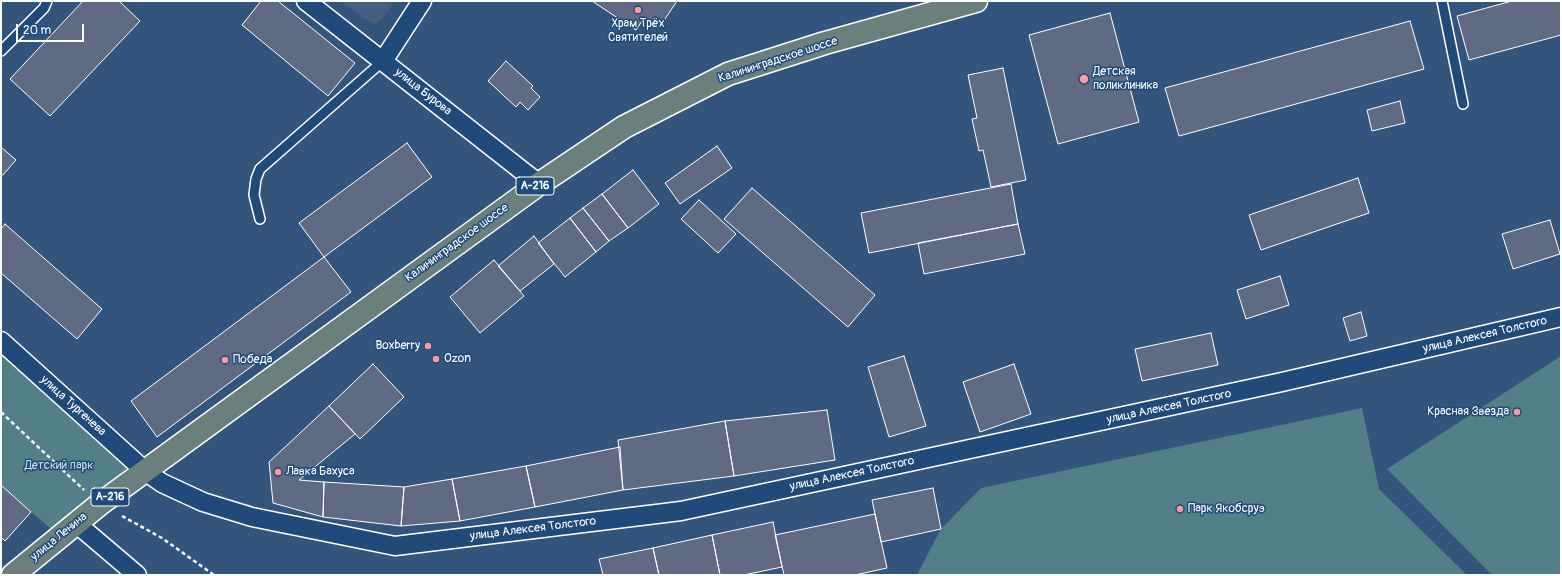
<!DOCTYPE html>
<meta charset="utf-8">
<style>
body{margin:0}
#map{position:relative;width:1562px;height:576px;overflow:hidden;background:#33547d;font-family:Pangolin,sans-serif}
canvas{display:block}
.frame{position:absolute;inset:0;border:2px solid #fff;pointer-events:none}
.scale{position:absolute;left:16px;top:24px;width:68px;height:18px;box-sizing:border-box;border:2px solid #fff;border-top:0;padding-left:5px;font-size:12px;line-height:14px;white-space:nowrap;color:#fff;-webkit-text-stroke:3px #1f4a7a;paint-order:stroke}
</style>
<div id="map">
<canvas width="1562" height="576"></canvas>
<div class="frame"></div>
<div class="scale">20 m</div>
</div>
<script>
const c = document.querySelector('canvas').getContext('2d');
c.lineJoin = 'round';
function fill(path, color) {
  c.fillStyle = color;
  c.fill(path, 'evenodd');
}
function toPath(rows) {
  const path = new Path2D();
  for (const r of rows) {
    path.moveTo(r[0], r[1]);
    for (let i = 2; i < r.length; i += 2) path.lineTo(r[i], r[i + 1]);
  }
  return path;
}
function trace(path, color, width, dash) {
  c.strokeStyle = color;
  c.lineWidth = width;
  c.lineCap = dash ? 'butt' : 'round';
  c.setLineDash(dash || []);
  c.stroke(path);
}
function label(font, color, halo, rows, align = 'center') {
  c.font = font + ' Pangolin,sans-serif';
  c.lineWidth = 3;
  c.setLineDash([]);
  c.textBaseline = 'middle';
  c.strokeStyle = halo;
  c.fillStyle = color;
  for (const [text, x, y, turn = 0] of rows) {
    c.save();
    c.translate(x, y);
    c.rotate((+turn || 0) * Math.PI / 180);
    c.textAlign = isNaN(turn) ? turn : align;
    if (halo) c.strokeText(text, 0, 0);
    c.fillText(text, 0, 0);
    c.restore();
  }
}
const built = toPath([
 [341,1,395,1,381,20,374,24,363,18]
]);
const green = toPath([
 [1,341,145,471,60,537,1,485],
 [1561,356,1561,575,1492,575,1387,469],
 [1362,408,1379,489,1467,575,917,575,941,529,981,488]
]);
const building = toPath([
 [83,1,119,1,140,21,50,116,10,79,83,1],
 [261,1,278,1,355,63,328,96,242,25,261,1],
 [592,1,677,1,659,28,644,18,636,30,592,1],
 [1512,1,1561,1,1561,35,1469,60,1457,16,1512,1],
 [1110,13,1139,122,1058,144,1029,35,1110,13],
 [1410,21,1424,69,1179,136,1165,88,1410,21],
 [506,61,533,86,531,88,540,97,528,110,520,102,516,107,488,81,506,61],
 [1003,68,1026,180,991,187,983,150,979,151,972,119,977,118,968,75,1003,68],
 [1400,101,1405,123,1372,131,1367,110,1400,101],
 [407,143,432,177,324,257,299,223,407,143],
 [717,146,732,168,680,204,665,183,717,146],
 [1,147,16,160,1,177,1,147],
 [633,170,659,204,628,228,602,194,633,170],
 [1358,178,1369,213,1261,250,1249,215,1358,178],
 [1011,184,1018,224,869,253,861,213,1011,184],
 [752,188,875,295,848,327,724,219,752,188],
 [602,194,628,228,609,241,583,208,602,194],
 [699,200,736,234,718,253,681,219,699,200],
 [583,208,609,241,596,252,570,218,583,208],
 [570,218,596,252,565,277,538,243,570,218],
 [1550,220,1560,254,1513,269,1502,234,1550,220],
 [5,224,102,309,77,339,1,273,1,229,5,224],
 [1018,224,1025,254,924,274,918,243,1018,224],
 [534,236,554,264,520,291,498,266,534,236],
 [324,257,351,292,157,437,131,401,324,257],
 [494,260,524,296,480,333,450,297,494,260],
 [1280,276,1289,305,1246,319,1237,290,1280,276],
 [1361,312,1367,336,1350,341,1343,318,1361,312],
 [1211,333,1218,365,1142,381,1135,349,1211,333],
 [904,356,926,426,889,437,868,367,904,356],
 [373,364,404,397,360,439,329,406,373,364],
 [1014,364,1031,414,980,432,963,382,1014,364],
 [329,406,355,434,299,480,324,482,323,517,273,503,269,462,329,406],
 [827,410,835,460,734,476,725,421,827,410],
 [725,421,734,476,623,490,618,440,725,421],
 [620,447,623,490,535,507,526,466,620,447],
 [526,466,535,507,460,521,452,479,526,466],
 [452,479,460,521,401,526,404,487,452,479],
 [324,482,404,487,401,526,323,517,324,482],
 [1,485,31,512,5,541,1,537,1,485],
 [933,488,941,529,881,542,872,500,933,488],
 [875,514,887,568,855,575,784,575,775,535,875,514],
 [773,522,782,567,744,575,720,575,712,535,773,522],
 [712,535,720,575,659,575,653,548,712,535],
 [653,548,659,575,603,575,599,559,653,548]
]);
const path = toPath([
 [1,412,84,490],
 [122,516,162,538,214,575]
]);
const lane = toPath([
 [1442,1,1463,104],
 [1,51,44,8,47,1],
 [260,219,254,195,256,179,260,169,383,61]
]);
const street = toPath([
 [306,1,539,184],
 [383,61,422,1],
 [1,341,145,471,162,483,203,502,252,517,395,546,681,511,1282,382,1561,317],
 [77,524,137,575]
]);
const primary = toPath([
 [13,575,100,504,145,471,539,184,624,127,728,74,825,43,976,1]
]);
const markers = [
 [638,10,4,"#ff9aa2"],
 [1084,79,5,"#ff9aa2"],
 [428,346,4,"#ff9aa2"],
 [436,359,4,"#ff9aa2"],
 [225,360,4,"#ff9aa2"],
 [1517,412,4,"#ff9aa2"],
 [278,472,4,"#ff9aa2"],
 [1180,509,4,"#ff9aa2"]
];
const shields = [
 [535,186,38],
 [110,497,38]
];
const shieldNames = [
 ["А-216",535,186],
 ["А-216",110,497]
];
const poiNames = [
 ["Храм Трёх",638,24,"center"],
 ["Святителей",638,38,"center"],
 ["Детская",1093,72],
 ["поликлиника",1093,86],
 ["Boxberry",420,346,"right"],
 ["Ozon",444,359],
 ["Победа",233,360],
 ["Красная Звезда",1509,412,"right"],
 ["Лавка Бахуса",286,472],
 ["Парк Якобсруэ",1188,509]
];
const streetNames = [
 ["Калининградское шоссе",778,60,-18],
 ["улица Бурова",423,92,38],
 ["Калининградское шоссе",457,243,-36],
 ["улица Алексея Толстого",1485,335,-13],
 ["улица Тургенева",73,406,42],
 ["улица Алексея Толстого",1169,407,-12],
 ["улица Алексея Толстого",852,474,-12],
 ["улица Алексея Толстого",533,529,-7],
 ["улица Ленина",59,537,-39]
];
const parkNames = [
 ["Детский парк",59,466]
];
fill(built, '#455e82');
fill(green, '#537f87');
fill(building, '#616a83');
trace(building, '#fff', 1);
trace(lane, '#fff', 12);
trace(street, '#fff', 21);
trace(primary, '#fff', 25);
trace(path, '#fff', 2.5, [4, 3]);
trace(lane, '#1f4a7a', 9);
trace(street, '#1f4a7a', 18);
trace(primary, '#6b7f7c', 22);
for (const [x, y, r, color] of markers) {
  const dot = new Path2D();
  dot.arc(x, y, r, 0, 2 * Math.PI);
  c.fillStyle = color;
  c.fill(dot);
  trace(dot, '#1f4a7a', 1.5);
}
for (const [x, y, w] of shields) {
  const box = new Path2D();
  box.roundRect(x - w / 2, y - 9, w, 18, 3);
  c.fillStyle = '#1f4a7a';
  c.fill(box);
  trace(box, '#fff', 1);
}
label('bold 11px', '#fff', null, shieldNames);
label('12px', '#fff', '#1f4a7a', poiNames, 'left');
label('12px', '#fff', '#1f4a7a', streetNames);
label('12px', '#d4dfe1', '#1f4a7a', parkNames);
</script>
